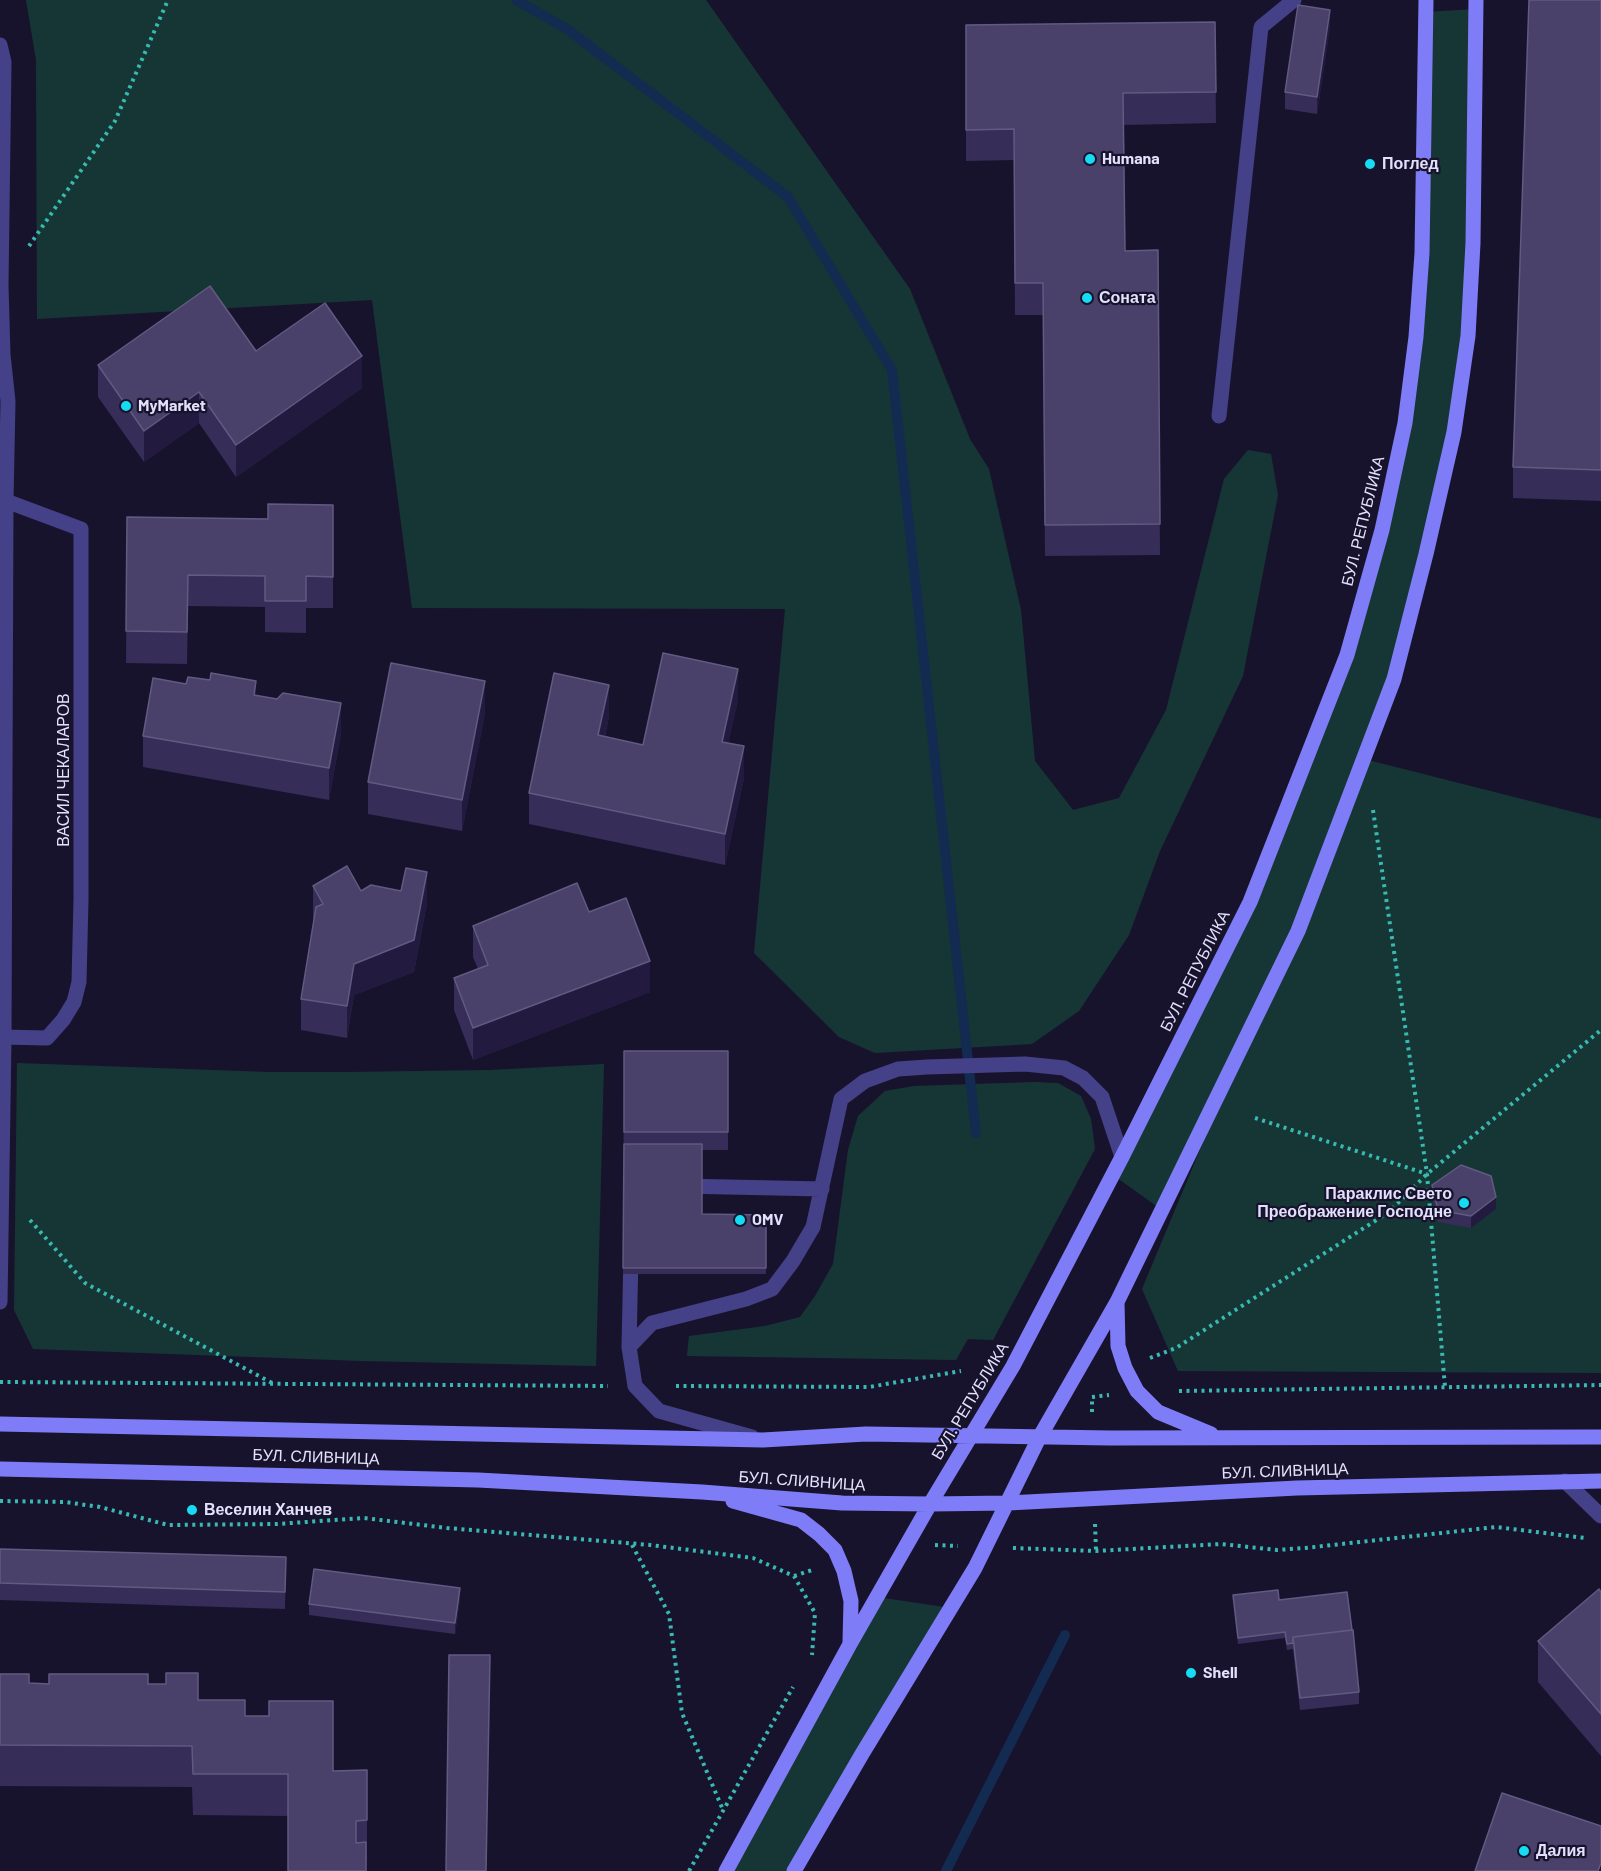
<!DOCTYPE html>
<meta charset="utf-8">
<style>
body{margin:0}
canvas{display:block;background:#18132c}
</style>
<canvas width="1601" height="1871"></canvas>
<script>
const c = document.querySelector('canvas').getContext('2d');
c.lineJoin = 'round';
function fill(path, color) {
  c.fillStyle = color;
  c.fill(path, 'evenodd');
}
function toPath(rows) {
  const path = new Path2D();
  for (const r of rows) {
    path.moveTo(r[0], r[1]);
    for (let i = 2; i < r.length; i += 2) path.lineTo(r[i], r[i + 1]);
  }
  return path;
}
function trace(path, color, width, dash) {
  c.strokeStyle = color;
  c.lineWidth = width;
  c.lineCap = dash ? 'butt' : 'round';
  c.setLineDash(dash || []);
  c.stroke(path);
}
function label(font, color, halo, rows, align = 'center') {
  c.font = font + ' Barlow,sans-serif';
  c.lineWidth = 4.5;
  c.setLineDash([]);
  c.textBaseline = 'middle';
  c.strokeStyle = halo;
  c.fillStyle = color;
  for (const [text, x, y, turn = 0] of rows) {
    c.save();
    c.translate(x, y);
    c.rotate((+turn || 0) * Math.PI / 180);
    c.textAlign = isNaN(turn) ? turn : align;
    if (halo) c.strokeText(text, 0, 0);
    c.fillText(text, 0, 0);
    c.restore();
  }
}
const green = toPath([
 [26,0,706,0,910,289,970,439,989,469,1021,610,1035,761,1073,810,1119,798,1166,710,1224,479,1248,450,1271,454,1278,495,1243,676,1160,851,1129,935,1079,1011,1032,1044,875,1053,839,1037,754,953,785,609,412,608,372,300,37,319,36,60],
 [1476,9,1468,336,1426,554,1364,759,1601,819,1601,1373,1178,1371,1142,1289,1245,1042,1162,1210,1113,1175,1250,903,1347,655,1382,530,1416,337,1426,12],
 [17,1063,268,1072,350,1072,490,1070,604,1064,596,1366,362,1361,33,1349,14,1310],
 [1034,1082,1058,1083,1081,1096,1091,1119,1095,1149,993,1340,968,1339,956,1360,687,1356,689,1336,765,1326,800,1317,815,1296,833,1264,848,1150,858,1116,885,1091,914,1086],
 [877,1597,951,1608,794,1871,726,1871]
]);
const stream = toPath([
 [516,0,567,29,788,197,892,370,976,1133],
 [946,1871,1065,1635]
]);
const path = toPath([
 [29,246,115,121,168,0],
 [1373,810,1427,1174,1445,1387],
 [1255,1118,1427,1174],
 [30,1220,85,1283,274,1384],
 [1150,1358,1176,1348,1389,1212,1427,1174,1601,1030],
 [0,1382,608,1386],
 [676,1386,869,1387,961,1371],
 [1179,1391,1601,1385],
 [1092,1412,1092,1397,1109,1395],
 [0,1501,65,1502,100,1507,168,1525,277,1524,364,1518,447,1528,650,1545,753,1558,794,1576,815,1613,812,1655],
 [1095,1524,1096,1551],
 [632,1545,669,1614,682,1713,723,1810],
 [935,1545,958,1546],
 [1013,1548,1096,1551,1221,1544,1277,1550,1305,1548,1496,1527,1585,1538],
 [794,1576,815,1569],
 [689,1871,793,1687]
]);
const lane = toPath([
 [1219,416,1261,27,1294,0],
 [0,1037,47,1038,63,1020,74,1002,79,982,81,899,81,529,6,501],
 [681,1186,822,1189],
 [631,1254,629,1347,635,1386,659,1411,752,1437],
 [629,1347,652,1323,746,1299,772,1289,793,1261,813,1227,841,1099,865,1081,898,1069,927,1067,1025,1064,1064,1068,1083,1078,1102,1097,1122,1157],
 [1565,1481,1601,1516]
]);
const street = toPath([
 [0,45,4,62,1,286,3,355,8,401,6,501,4,1038,0,1302]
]);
const secondary = toPath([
 [1117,1302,1118,1346,1125,1368,1137,1391,1158,1412,1211,1434],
 [0,1424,763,1440,866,1434,1110,1438,1601,1437],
 [0,1469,478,1480,702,1492,842,1503,930,1504,1008,1503,1297,1488,1601,1481],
 [733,1501,801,1520,819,1534,835,1550,844,1571,851,1601,850,1642],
 [726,1871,850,1644,930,1504,1013,1366,1122,1157,1250,902,1347,655,1382,530,1405,423,1416,337,1422,253,1426,0],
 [794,1871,862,1754,975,1568,1039,1438,1117,1302,1298,931,1394,679,1426,554,1454,432,1468,336,1473,243,1476,0]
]);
const wall = toPath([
 [1601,0,1601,501,1513,498,1513,467],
 [1215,22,1216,123,1124,125,1125,251,1158,250,1160,555,1045,556,1043,315,1015,315,1014,160,966,161,966,25],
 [1330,27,1317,114,1285,109,1285,92],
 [256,351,362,388,236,477,199,423,144,462,98,397,98,365],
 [333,505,333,608,306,608,306,633,265,632,265,607,188,606,187,664,126,663,127,517,268,519],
 [256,696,341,734,329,800,143,767,143,736],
 [738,700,728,743,744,778,725,865,529,824,529,793,609,716,605,737,643,745],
 [485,713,462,831,368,814,368,782],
 [313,886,361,891,427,903,414,972,354,995,347,1038,301,1030,301,999,314,919,313,917],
 [589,912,650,992,473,1060,454,1010,454,978,478,969,473,957,473,926],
 [624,1051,728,1051,728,1150,702,1150,702,1214,766,1215,766,1274,623,1274],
 [1432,1185,1496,1209,1471,1228,1438,1222,1432,1197],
 [0,1549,286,1557,285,1609,0,1600],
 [1601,1592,1601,1756,1538,1682,1538,1641],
 [1233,1595,1279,1600,1359,1692,1359,1704,1300,1710,1293,1649,1287,1650,1285,1638,1238,1644],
 [460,1599,455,1634,309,1615,309,1604],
 [0,1674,29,1683,148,1684,198,1700,245,1716,333,1771,367,1770,367,1862,288,1816,193,1815,192,1787,0,1786]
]);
const shadedWall = toPath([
 [1330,10,1330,27,1317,114,1317,97],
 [362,356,362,388,236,477,236,445],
 [199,392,199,423,144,462,144,431],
 [738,669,738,700,722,773,722,742],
 [256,681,256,712,254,695],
 [485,681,485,713,462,831,462,800],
 [609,685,609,716,598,767,598,735],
 [341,703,341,734,329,800,329,768],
 [744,746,744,778,725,865,725,834],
 [427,872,427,903,414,972,354,995,347,1038,347,1006,354,964],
 [650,961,650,992,473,1060,473,1028],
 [1496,1197,1496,1209,1471,1228,1471,1216],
 [460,1588,460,1599,455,1634,455,1623]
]);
const building = toPath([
 [1529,0,1601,0,1601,470,1513,467,1529,0],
 [1298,5,1330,10,1317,97,1285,92,1298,5],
 [1215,22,1216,92,1123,93,1125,251,1158,250,1160,524,1045,525,1043,283,1015,283,1014,129,966,130,966,25,1215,22],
 [210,286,256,351,325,303,362,356,236,445,199,392,144,431,98,365,210,286],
 [268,504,333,505,333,577,306,576,306,601,265,601,265,576,188,575,187,632,126,631,127,517,268,519,268,504],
 [663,653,738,669,722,742,744,746,725,834,529,793,554,673,609,685,598,735,643,745,663,653],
 [391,663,485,681,462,800,368,782,391,663],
 [211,673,256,681,254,695,277,699,283,693,341,703,329,768,143,736,153,678,186,684,188,677,210,680,211,673],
 [347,866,361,891,371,885,401,891,406,868,427,872,414,940,354,964,347,1006,301,999,316,907,323,904,313,886,347,866],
 [577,883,589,912,626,898,650,961,473,1028,454,978,488,965,473,926,577,883],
 [624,1051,728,1051,728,1132,624,1132,624,1051],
 [624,1144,702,1144,702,1214,766,1215,766,1268,623,1268,624,1144],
 [1461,1165,1491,1176,1496,1197,1471,1216,1438,1210,1432,1185,1461,1165],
 [0,1549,286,1557,285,1592,0,1583,0,1549],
 [314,1569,460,1588,455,1623,309,1604,314,1569],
 [1599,1589,1601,1592,1601,1714,1538,1641,1599,1589],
 [1278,1590,1279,1600,1347,1592,1352,1630,1293,1637,1293,1643,1287,1644,1285,1632,1238,1638,1233,1595,1278,1590],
 [1353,1630,1359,1692,1300,1698,1293,1637,1353,1630],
 [449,1655,490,1655,486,1871,446,1871,449,1655],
 [166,1673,198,1673,198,1700,245,1700,245,1716,269,1716,269,1701,333,1701,333,1771,367,1770,367,1820,356,1821,356,1843,366,1842,366,1871,288,1871,288,1774,193,1774,192,1746,0,1745,0,1674,29,1674,29,1683,49,1684,49,1674,148,1674,148,1684,166,1684,166,1673],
 [1502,1793,1601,1826,1601,1863,1598,1871,1475,1871,1502,1793]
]);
const markers = [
 [1090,159,6,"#16dcf3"],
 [1370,164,6,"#16dcf3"],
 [1087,298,6,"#16dcf3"],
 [126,406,6,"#16dcf3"],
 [1464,1203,6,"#16dcf3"],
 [740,1220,6,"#16dcf3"],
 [192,1510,6,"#16dcf3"],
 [1191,1673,6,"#16dcf3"],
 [1524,1851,6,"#16dcf3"]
];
const poiNames = [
 ["Humana",1102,159],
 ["Поглед",1382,164],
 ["Соната",1099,298],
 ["MyMarket",138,406],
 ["Параклис Свето",1452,1194,"right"],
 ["Преображение Господне",1452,1212,"right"],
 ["OMV",752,1220],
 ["Веселин Ханчев",204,1510],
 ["Shell",1203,1673],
 ["Далия",1536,1851]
];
const streetNames = [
 ["БУЛ. РЕПУБЛИКА",1363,521,-76],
 ["ВАСИЛ ЧЕКАЛАРОВ",64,770,-90],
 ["БУЛ. РЕПУБЛИКА",1195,971,-63],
 ["БУЛ. РЕПУБЛИКА",970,1401,-59],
 ["БУЛ. СЛИВНИЦА",316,1457,2],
 ["БУЛ. СЛИВНИЦА",1285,1471,-2],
 ["БУЛ. СЛИВНИЦА",802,1481,4]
];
fill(green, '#163635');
trace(stream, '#132a51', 10);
trace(path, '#38b9b2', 4, [3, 4.5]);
trace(lane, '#444188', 15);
trace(street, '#444188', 15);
trace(secondary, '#7f7cf8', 15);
fill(wall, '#362d58');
fill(shadedWall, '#221b3f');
fill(building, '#49416a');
trace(building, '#615a81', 1.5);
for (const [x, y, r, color] of markers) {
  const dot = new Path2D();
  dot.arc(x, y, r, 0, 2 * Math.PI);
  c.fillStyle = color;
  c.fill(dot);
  trace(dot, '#18132c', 2);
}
label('bold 16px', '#e3e0fd', '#18132c', poiNames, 'left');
label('16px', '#e3e0fd', '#18132c', streetNames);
</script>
